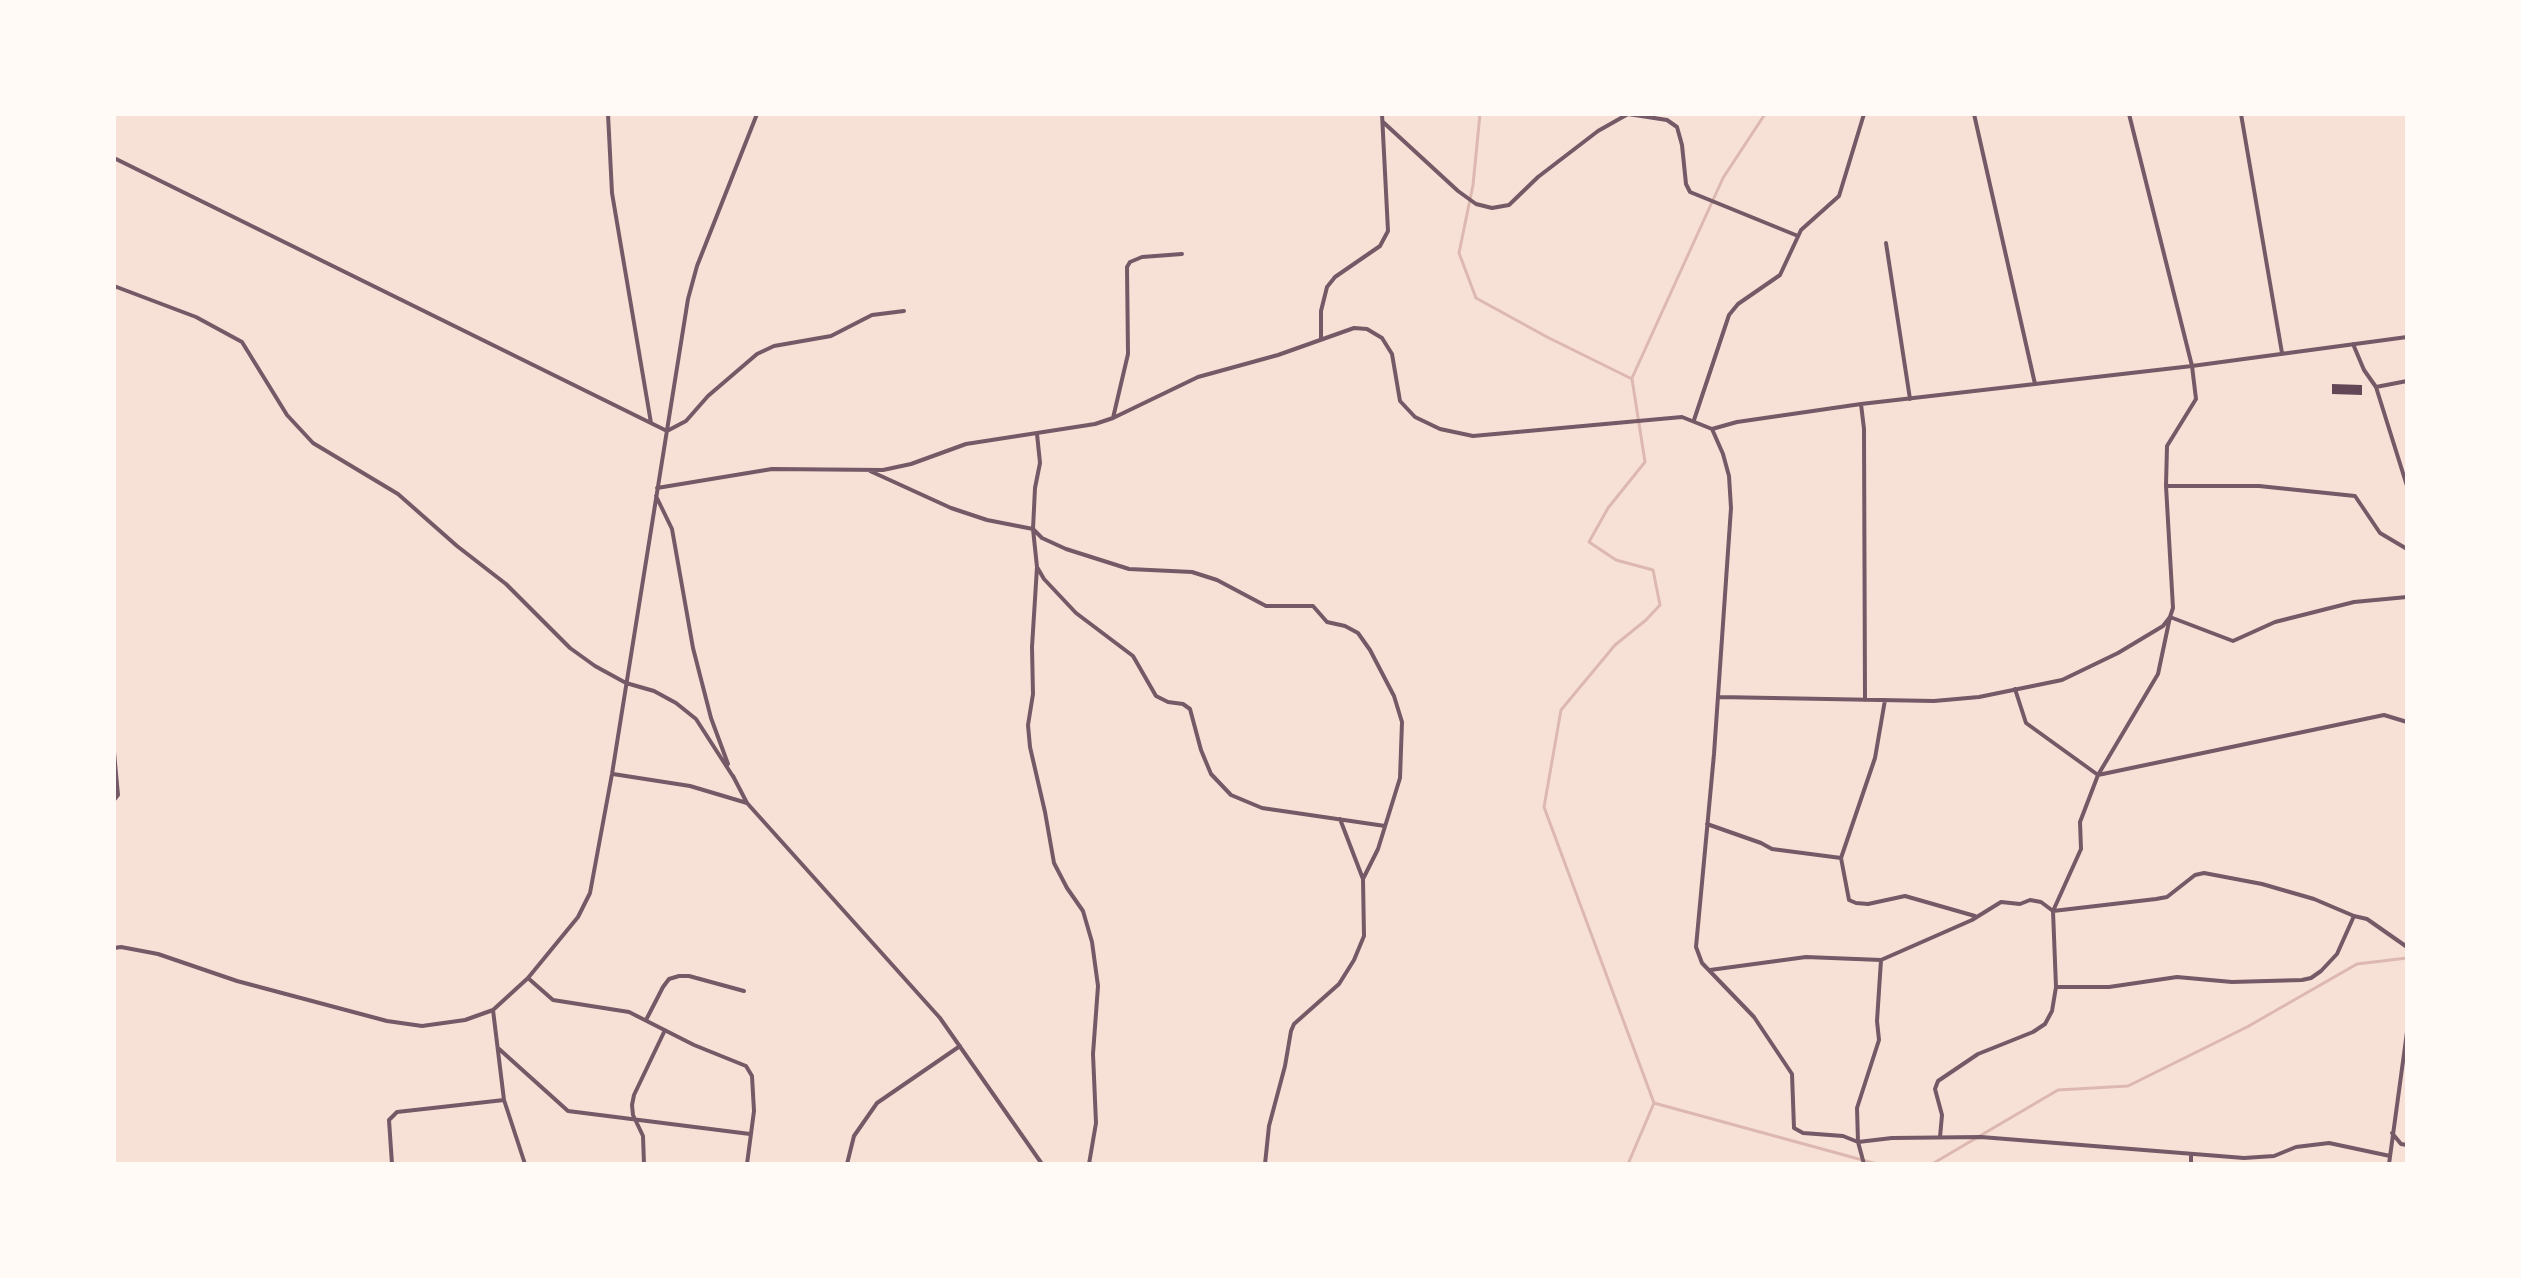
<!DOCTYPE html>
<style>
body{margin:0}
#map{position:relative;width:2521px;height:1278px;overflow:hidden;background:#f7e1d7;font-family:"Roboto Condensed",sans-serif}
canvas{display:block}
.frame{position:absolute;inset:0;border:116px solid #fffaf5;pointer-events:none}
</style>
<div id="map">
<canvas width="2521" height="1278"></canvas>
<div class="frame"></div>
</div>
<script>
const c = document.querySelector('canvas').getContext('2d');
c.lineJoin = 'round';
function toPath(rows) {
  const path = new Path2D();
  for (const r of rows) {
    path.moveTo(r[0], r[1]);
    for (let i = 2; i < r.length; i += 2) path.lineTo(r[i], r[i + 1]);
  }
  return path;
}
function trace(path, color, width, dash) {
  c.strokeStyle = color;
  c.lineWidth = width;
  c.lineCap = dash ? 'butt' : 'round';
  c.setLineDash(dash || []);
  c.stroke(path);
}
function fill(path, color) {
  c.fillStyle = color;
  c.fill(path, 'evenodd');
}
const stream = toPath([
 [1480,114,1473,185,1459,253,1476,298,1547,337,1632,379,1645,462,1608,508,1589,542,1616,560,1653,570,1660,605,1646,620,1615,645,1561,710,1544,807,1654,1103,1628,1164],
 [1632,378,1723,178,1765,114],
 [1654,1103,1877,1164],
 [1932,1164,2058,1090,2128,1086,2247,1027,2357,964,2407,958]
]);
const building = toPath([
 [2332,384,2362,385,2362,395,2332,394]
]);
const minor = toPath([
 [608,114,612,193,651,423],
 [1974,114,2035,384],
 [2241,114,2282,353],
 [1383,122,1458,191,1476,204,1492,208,1509,205,1538,177,1598,131,1628,114,1667,120,1677,127,1682,145,1686,184,1690,192,1798,236],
 [114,158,667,431,686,421,708,396,757,354,774,346,831,336,872,315,904,311],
 [1886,243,1910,399],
 [114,286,196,317,242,342,287,415,313,443,398,494,457,546,506,584,570,648,595,666,626,683,654,691,676,703,696,719,734,778],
 [1321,340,1321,311,1327,287,1335,277,1380,246,1388,231,1382,114],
 [2353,344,2364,370,2376,387,2407,486],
 [2376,387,2407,381],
 [1861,404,1864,429,1865,700],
 [1113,418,1128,354,1127,267,1130,262,1142,257,1182,254],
 [1694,420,1729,315,1738,304,1780,275,1801,230,1839,196,1864,114],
 [1037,434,1040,463,1035,488,1033,529,1037,567,1044,579,1076,613,1133,656,1156,696,1168,702,1183,704,1190,709,1201,750,1211,774,1231,795,1262,808,1385,826],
 [870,471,951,508,987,520,1033,529,1042,538,1066,549,1129,569,1192,572,1217,580,1266,606,1313,606,1327,622,1345,626,1358,633,1370,650,1394,696,1402,722,1400,778,1378,849,1363,879,1364,936,1354,960,1339,984,1294,1024,1291,1031,1285,1066,1269,1126,1265,1164],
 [2166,486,2259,486,2355,496,2380,533,2407,549],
 [657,488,772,469,883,470,911,464,966,444,1095,424,1113,418,1198,377,1278,355,1354,328,1367,329,1382,338,1392,354,1400,401,1415,417,1440,429,1473,436,1682,417,1712,429],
 [656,496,672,529,693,648,711,718,728,764],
 [1037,567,1032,647,1033,694,1028,725,1030,747,1045,812,1054,863,1067,888,1083,911,1092,942,1098,986,1093,1054,1096,1123,1089,1164],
 [2015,689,2026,723,2098,775,2384,715,2407,722],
 [1719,697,1934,701,1979,697,2062,680,2118,653,2163,626,2170,617,2173,608,2166,486,2167,446,2196,399,2192,366,2129,114],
 [114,752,118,795,114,800],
 [613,774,690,786,747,803],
 [733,776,747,803,940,1018,1042,1164],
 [1340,819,1363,879],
 [1707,824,1761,843,1772,849,1841,858,1849,900,1856,903,1868,904,1905,896,1975,916],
 [1841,858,1875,758,1885,700],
 [114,948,121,947,158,954,237,981,387,1021,422,1026,465,1020,493,1010,528,978,578,917,590,893,612,774,688,299,697,266,757,114],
 [1881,960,1877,1021,1879,1040,1857,1108,1858,1142,1892,1138,1981,1137,2244,1158,2274,1156,2296,1147,2329,1143,2390,1156],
 [1710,970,1806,957,1881,960,1972,920,2001,902,2020,904,2030,900,2041,902,2053,911,2156,899,2167,897,2195,875,2204,873,2262,884,2314,899,2354,916,2367,919,2407,947],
 [528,978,553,1000,629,1012,694,1045,746,1066,752,1076,754,1111,747,1164],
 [2056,987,2109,987,2177,977,2232,982,2302,980,2311,978,2321,971,2337,954,2354,916],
 [493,1010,504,1100,525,1164],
 [646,1020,663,987,669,979,679,976,689,976,744,991],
 [498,1048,568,1111,750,1134],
 [2392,1133,2401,1144,2407,1145],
 [1940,1137,1942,1115,1935,1089,1938,1081,1978,1054,2033,1032,2045,1024,2052,1011,2056,987,2053,911,2081,849,2080,822,2098,775,2158,674,2170,617,2233,641,2275,622,2354,602,2407,597],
 [2191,1155,2191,1164],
 [392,1164,389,1120,397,1112,504,1100],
 [644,1164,643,1136,633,1115,632,1105,634,1095,665,1030],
 [847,1164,854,1136,877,1103,960,1046],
 [1864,1164,1858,1142,1843,1136,1803,1133,1794,1128,1792,1074,1754,1017,1702,963,1696,947,1714,754,1731,508,1729,476,1723,454,1712,429,1737,422,1861,404,2192,366,2407,337],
 [2389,1164,2407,1032]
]);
trace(stream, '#dcb8b0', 3);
fill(building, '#644757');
trace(minor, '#755966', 4);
</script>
